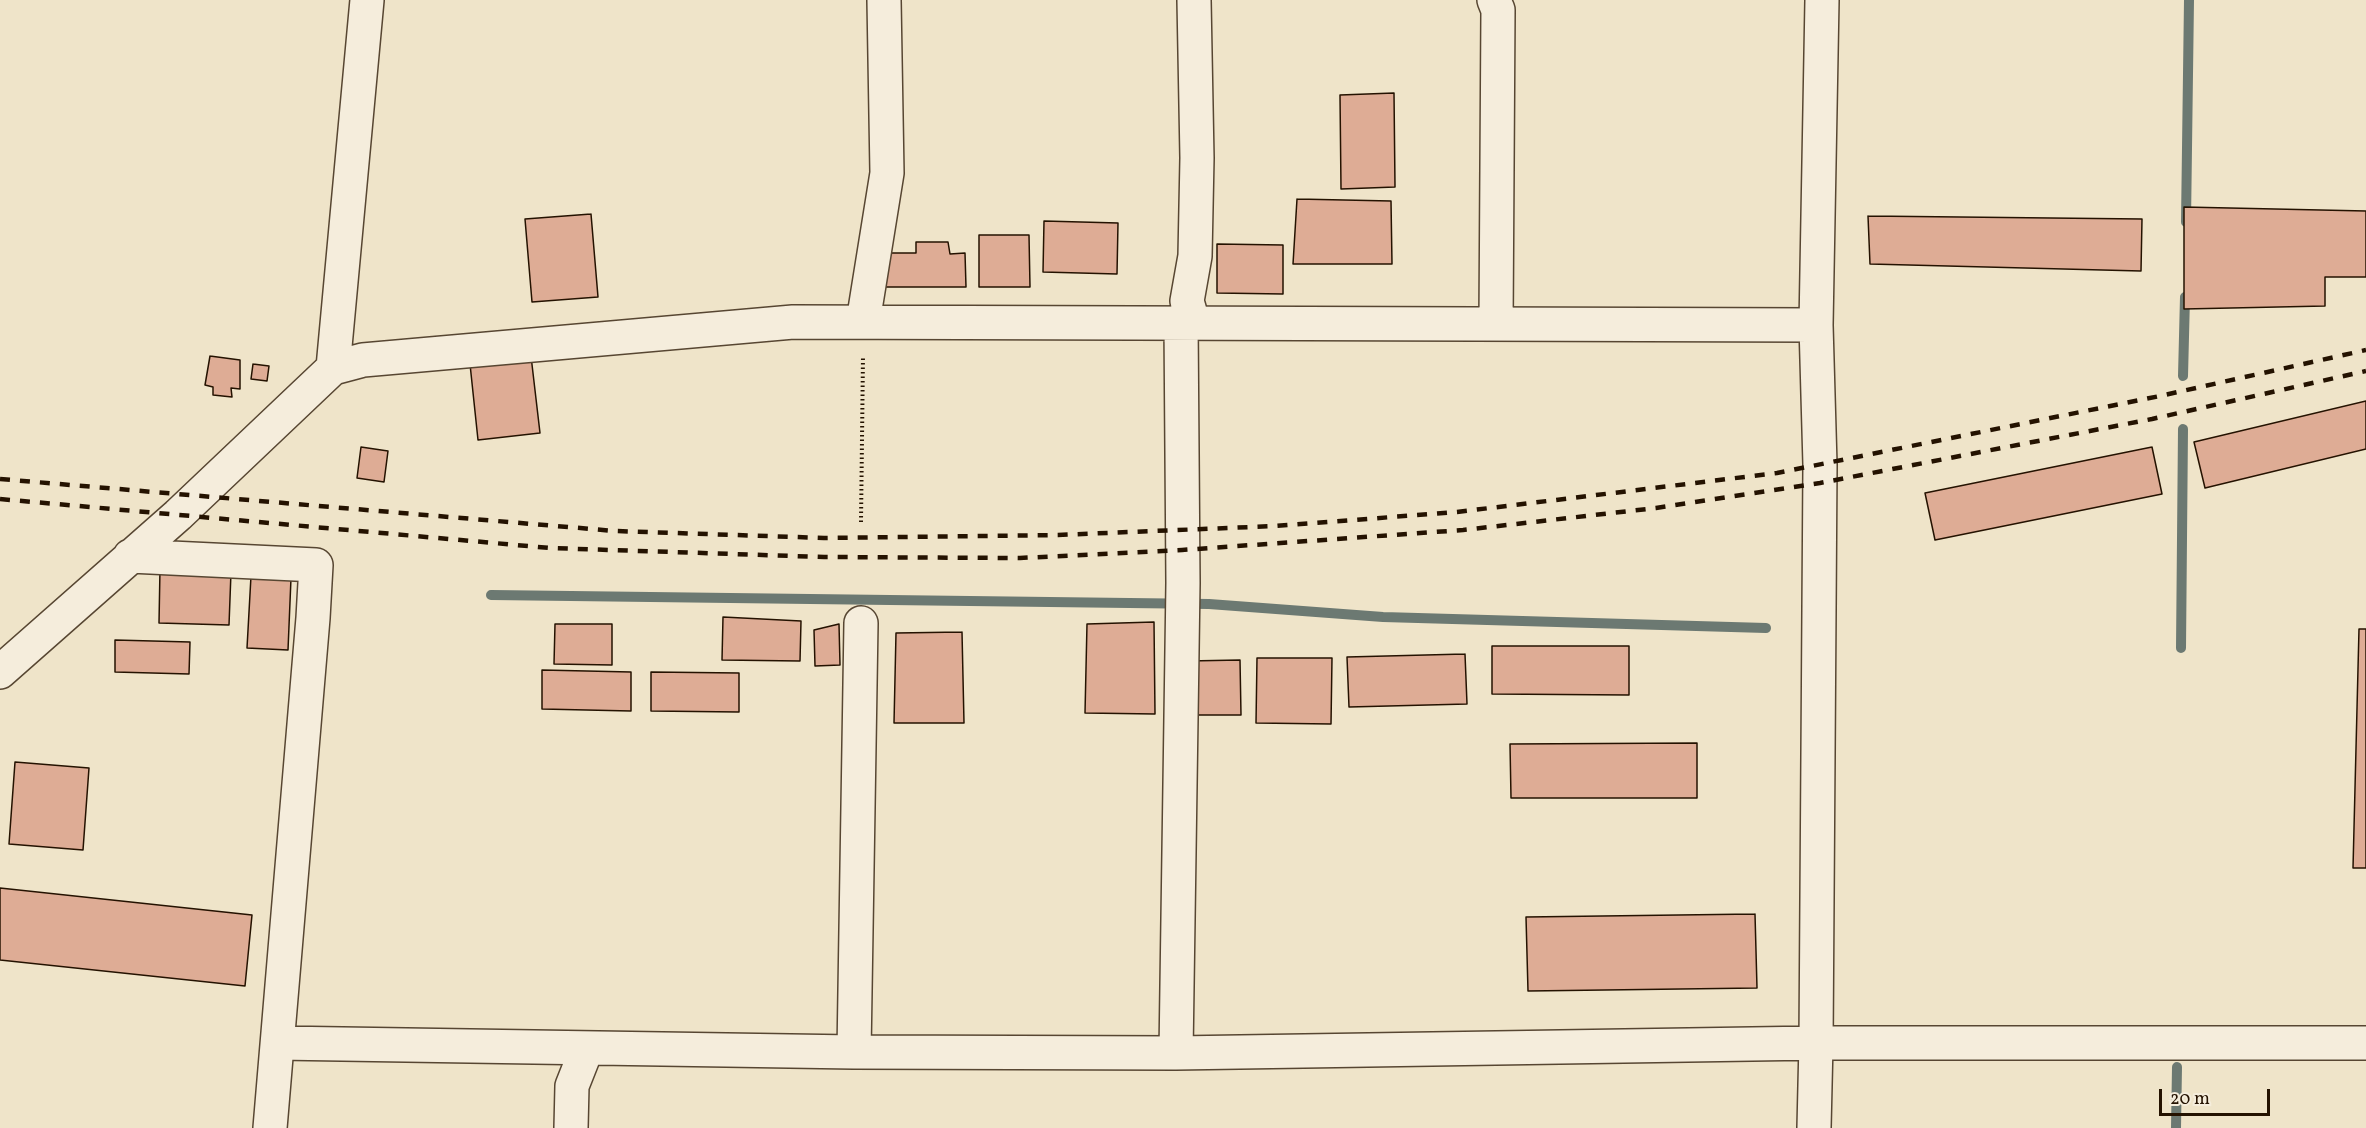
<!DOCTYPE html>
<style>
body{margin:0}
#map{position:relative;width:2366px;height:1128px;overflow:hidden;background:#efe4c9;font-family:Vollkorn,serif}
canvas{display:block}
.scale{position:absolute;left:2159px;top:1089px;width:111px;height:27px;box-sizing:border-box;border:3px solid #241200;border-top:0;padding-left:8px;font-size:18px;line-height:21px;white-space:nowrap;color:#241200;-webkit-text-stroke:4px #f5eddc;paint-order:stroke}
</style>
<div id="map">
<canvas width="2366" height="1128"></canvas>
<div class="scale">20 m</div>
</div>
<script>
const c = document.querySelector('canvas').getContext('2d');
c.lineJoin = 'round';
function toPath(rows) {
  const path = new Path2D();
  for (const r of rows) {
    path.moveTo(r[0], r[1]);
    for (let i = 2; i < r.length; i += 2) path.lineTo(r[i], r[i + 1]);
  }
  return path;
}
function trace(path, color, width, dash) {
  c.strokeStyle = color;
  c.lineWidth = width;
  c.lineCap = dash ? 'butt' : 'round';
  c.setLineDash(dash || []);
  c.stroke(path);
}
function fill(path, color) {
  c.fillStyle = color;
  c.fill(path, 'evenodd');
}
const stream = toPath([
 [2186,222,2189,0],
 [2183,376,2185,297],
 [491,595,1209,604,1383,617,1766,628],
 [2181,648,2183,429],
 [2176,1128,2177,1067]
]);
const building = toPath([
 [1394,93,1395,187,1341,189,1340,95,1394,93],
 [1297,199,1391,201,1392,264,1293,264,1297,199],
 [2184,207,2366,211,2366,277,2325,277,2325,306,2184,309,2184,207],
 [591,214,598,297,532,302,525,219,591,214],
 [1868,216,2142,219,2141,271,1870,264,1868,216],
 [1044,221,1118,223,1117,274,1043,272,1044,221],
 [979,235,1029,235,1030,287,979,287,979,235],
 [916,242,948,242,950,254,965,253,966,287,875,287,875,253,916,253,916,242],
 [1217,244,1283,245,1283,294,1217,293,1217,244],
 [210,356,240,360,240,389,231,388,232,397,213,395,213,387,205,385,210,356],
 [531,356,540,433,478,440,470,364,531,356],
 [253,364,269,366,267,381,251,379,253,364],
 [2366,401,2366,449,2205,488,2194,442,2366,401],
 [361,447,388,451,384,482,357,478,361,447],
 [2152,447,2162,494,1935,540,1925,493,2152,447],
 [160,569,231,572,229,625,159,623,160,569],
 [251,576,291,578,288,650,247,648,251,576],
 [723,617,801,621,800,661,722,660,723,617],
 [1154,622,1155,714,1085,713,1087,624,1154,622],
 [555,624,612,624,612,665,554,664,555,624],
 [839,624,840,665,815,666,814,630,839,624],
 [2359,629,2366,629,2366,868,2353,868,2359,629],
 [962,632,964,723,894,723,896,633,962,632],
 [115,640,190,642,189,674,115,672,115,640],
 [1492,646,1629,646,1629,695,1492,694,1492,646],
 [1465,654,1467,704,1349,707,1347,657,1465,654],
 [1257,658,1332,658,1331,724,1256,723,1257,658],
 [1240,660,1241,715,1189,715,1188,661,1240,660],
 [542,670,631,672,631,711,542,709,542,670],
 [651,672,739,673,739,712,651,711,651,672],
 [1697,743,1697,798,1511,798,1510,744,1697,743],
 [15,762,89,768,83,850,9,844,15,762],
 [0,888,252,915,245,986,0,960,0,888],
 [1755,914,1757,988,1528,991,1526,917,1755,914]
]);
const path = toPath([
 [861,522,863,356]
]);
const minor = toPath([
 [1494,0,1498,10,1496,323],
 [863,322,887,173,884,0],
 [1193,322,1187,301,1195,256,1197,158,1194,0],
 [333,368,367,0],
 [130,556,316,565,313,618,270,1128],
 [0,672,178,515,333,368,363,360,793,322,1816,325],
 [278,1043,854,1052,1176,1053,1816,1043,2366,1043],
 [854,1052,861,623],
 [1176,1053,1183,583,1181,322],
 [571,1128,572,1086,587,1048],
 [1814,1128,1816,1043,1820,465,1816,325,1822,0]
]);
const rail = toPath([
 [0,479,615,531,824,538,1058,535,1275,526,1457,512,1777,473,2160,396,2366,350],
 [0,499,550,548,824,557,1020,558,1182,550,1463,530,1656,508,1820,483,2152,419,2366,371]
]);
trace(stream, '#6c7972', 10);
fill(building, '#deac95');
trace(building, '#241200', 1.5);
trace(minor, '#574632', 36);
trace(path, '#241200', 4, [1.5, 3]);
trace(minor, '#f5eddc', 33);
trace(rail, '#241200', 4.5, [10, 10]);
</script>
